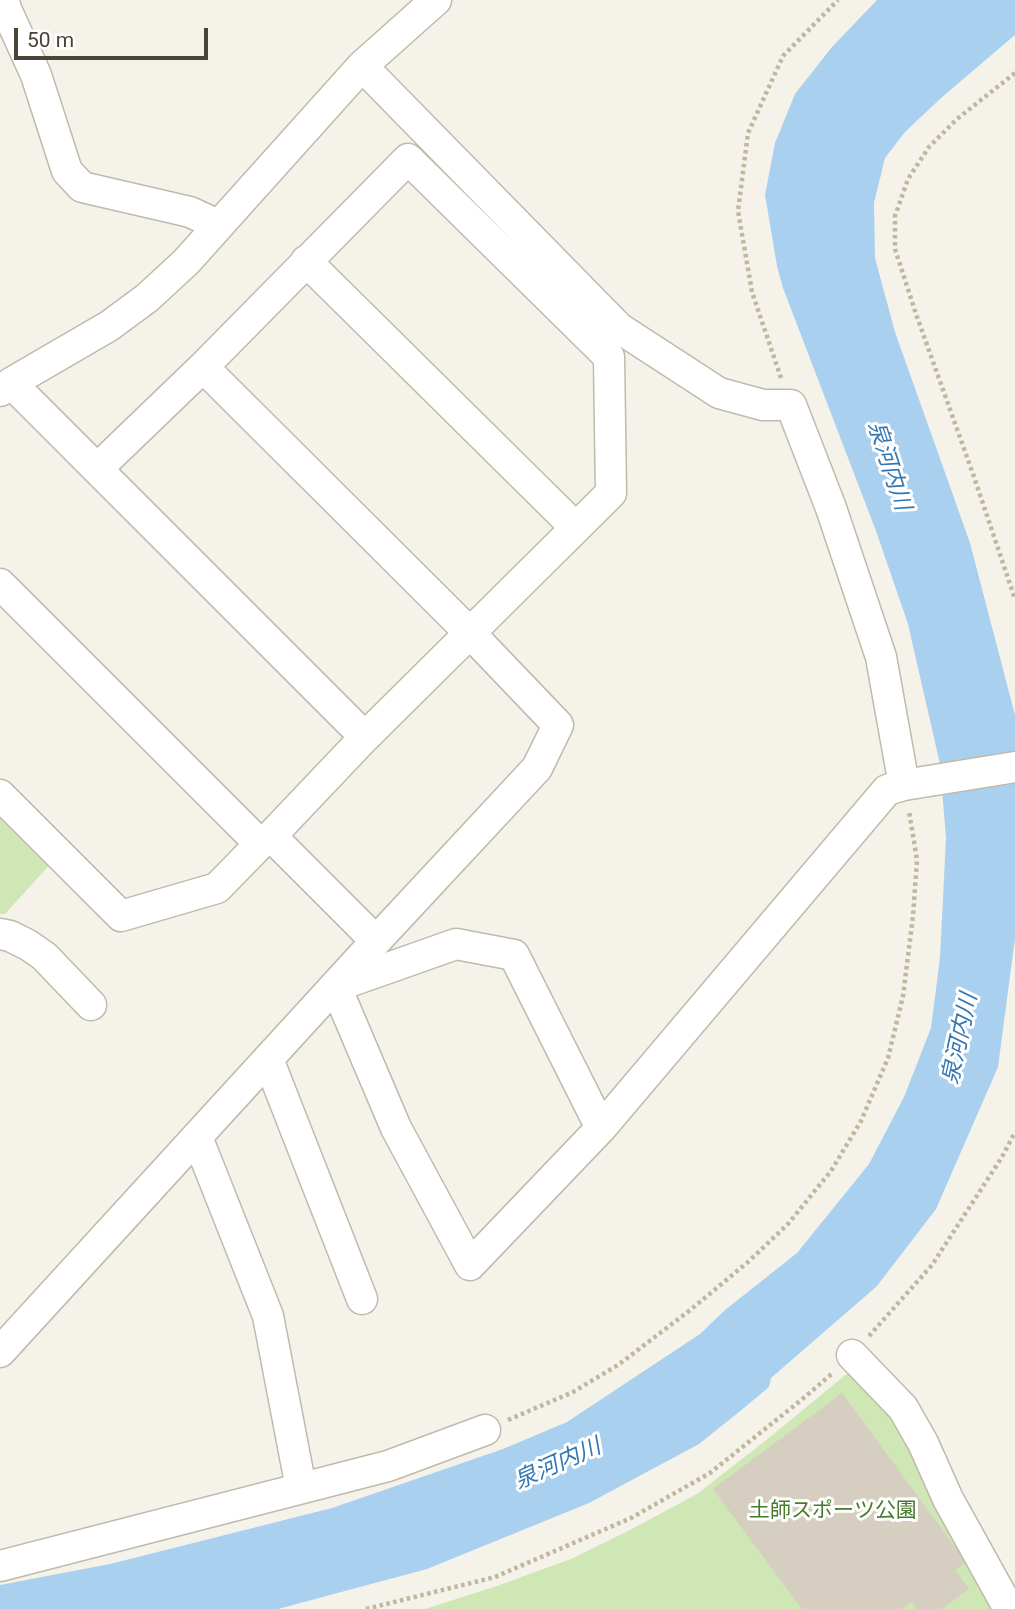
<!DOCTYPE html>
<meta charset="utf-8">
<style>
body{margin:0}
#map{position:relative;width:1015px;height:1609px;overflow:hidden;background:#f5f2ea;font-family:Roboto,sans-serif}
canvas{display:block}
.scale{position:absolute;left:14px;top:28px;width:194px;height:32px;box-sizing:border-box;border:4px solid #494338;border-top:0;padding-left:9px;font-size:21px;line-height:24px;white-space:nowrap;color:#494338;-webkit-text-stroke:5px #fff;paint-order:stroke}
</style>
<div id="map">
<canvas width="1015" height="1609"></canvas>
<div class="scale">50 m</div>
</div>
<script>
const c = document.querySelector('canvas').getContext('2d');
c.lineJoin = 'round';
function fill(path, color) {
  c.fillStyle = color;
  c.fill(path, 'evenodd');
}
function toPath(rows) {
  const path = new Path2D();
  for (const r of rows) {
    path.moveTo(r[0], r[1]);
    for (let i = 2; i < r.length; i += 2) path.lineTo(r[i], r[i + 1]);
  }
  return path;
}
function trace(path, color, width, dash) {
  c.strokeStyle = color;
  c.lineWidth = width;
  c.lineCap = dash ? 'butt' : 'round';
  c.setLineDash(dash || []);
  c.stroke(path);
}
function label(font, color, halo, rows, align = 'center') {
  c.font = font + ' Roboto,"Noto Sans JP",sans-serif';
  c.lineWidth = 6;
  c.setLineDash([]);
  c.textBaseline = 'middle';
  c.strokeStyle = halo;
  c.fillStyle = color;
  for (const [text, x, y, turn = 0] of rows) {
    c.save();
    c.translate(x, y);
    c.rotate((+turn || 0) * Math.PI / 180);
    c.textAlign = isNaN(turn) ? turn : align;
    if (halo) c.strokeText(text, 0, 0);
    c.fillText(text, 0, 0);
    c.restore();
  }
}
const green = toPath([
 [0,807,54,860,5,914,0,914],
 [849,1372,884,1404,905,1435,997,1609,425,1609,497,1586,571,1559,626,1532,697,1494,765,1441]
]);
const water = toPath([
 [877,0,1015,0,1015,35,941,98,905,132,885,158,874,203,875,258,895,332,970,543,1015,715,1015,938,998,1067,936,1209,877,1286,771,1378,769,1387,739,1412,699,1444,589,1503,427,1569,278,1609,0,1609,0,1585,110,1564,332,1508,503,1449,567,1422,700,1334,725,1310,797,1253,869,1164,904,1097,931,1028,940,958,946,838,940,764,908,624,876,531,783,288,777,266,765,195,775,143,795,94,832,47]
]);
const building = toPath([
 [842,1393,966,1562,955,1570,969,1589,942,1609,917,1609,912,1602,902,1609,802,1609,713,1489]
]);
const path = toPath([
 [1015,73,957,119,929,147,908,179,895,216,895,249,916,314,973,474,1015,599],
 [781,378,752,292,738,211,748,133,783,56,838,0],
 [869,1336,932,1265,1002,1157,1015,1132],
 [508,1420,573,1392,618,1365,689,1311,748,1262,788,1224,831,1171,861,1121,888,1058,903,996,913,916,917,860,909,811],
 [366,1609,495,1577,631,1518,710,1473,800,1401,834,1372]
]);
const minor = toPath([
 [4,0,6,9,36,75,67,171,82,187,190,212,218,225],
 [362,66,619,328,719,393,763,405,791,405,831,508,881,657,904,785],
 [306,261,576,528],
 [11,383,365,737],
 [0,391,11,383,109,326,147,298,186,262,362,66,436,0],
 [0,584,260,844,271,836,365,737,611,493,609,357,408,159,203,367,97,469],
 [0,795,121,916,217,888,260,844],
 [271,836,376,941],
 [0,934,10,936,28,945,44,956,91,1005],
 [337,986,456,944,514,955,601,1128,887,790,904,785,1015,767],
 [336,987,396,1128,470,1265,601,1128],
 [268,1059,362,1299],
 [197,1137,268,1316,301,1488],
 [0,1352,376,941,537,768,558,725,470,633,203,367],
 [852,1355,903,1408,923,1443,948,1499,1009,1609],
 [0,1566,388,1466,485,1430]
]);
const parkNames = [
 ["土師スポーツ公園",833,1512]
];
const waterNames = [
 ["泉河内川",888,466,72],
 ["泉河内川",961,1039,-78],
 ["泉河内川",558,1465,-24]
];
fill(green, '#cee7b5');
fill(water, '#a9d0ef');
fill(building, '#d6cec0');
trace(minor, '#c0baad', 33);
trace(path, '#c1b69e', 4.5, [3.5, 3.5]);
trace(minor, '#fff', 30);
label('21px', '#477a2c', '#fff', parkNames);
label('italic 23px', '#3378b2', '#fff', waterNames);
</script>
